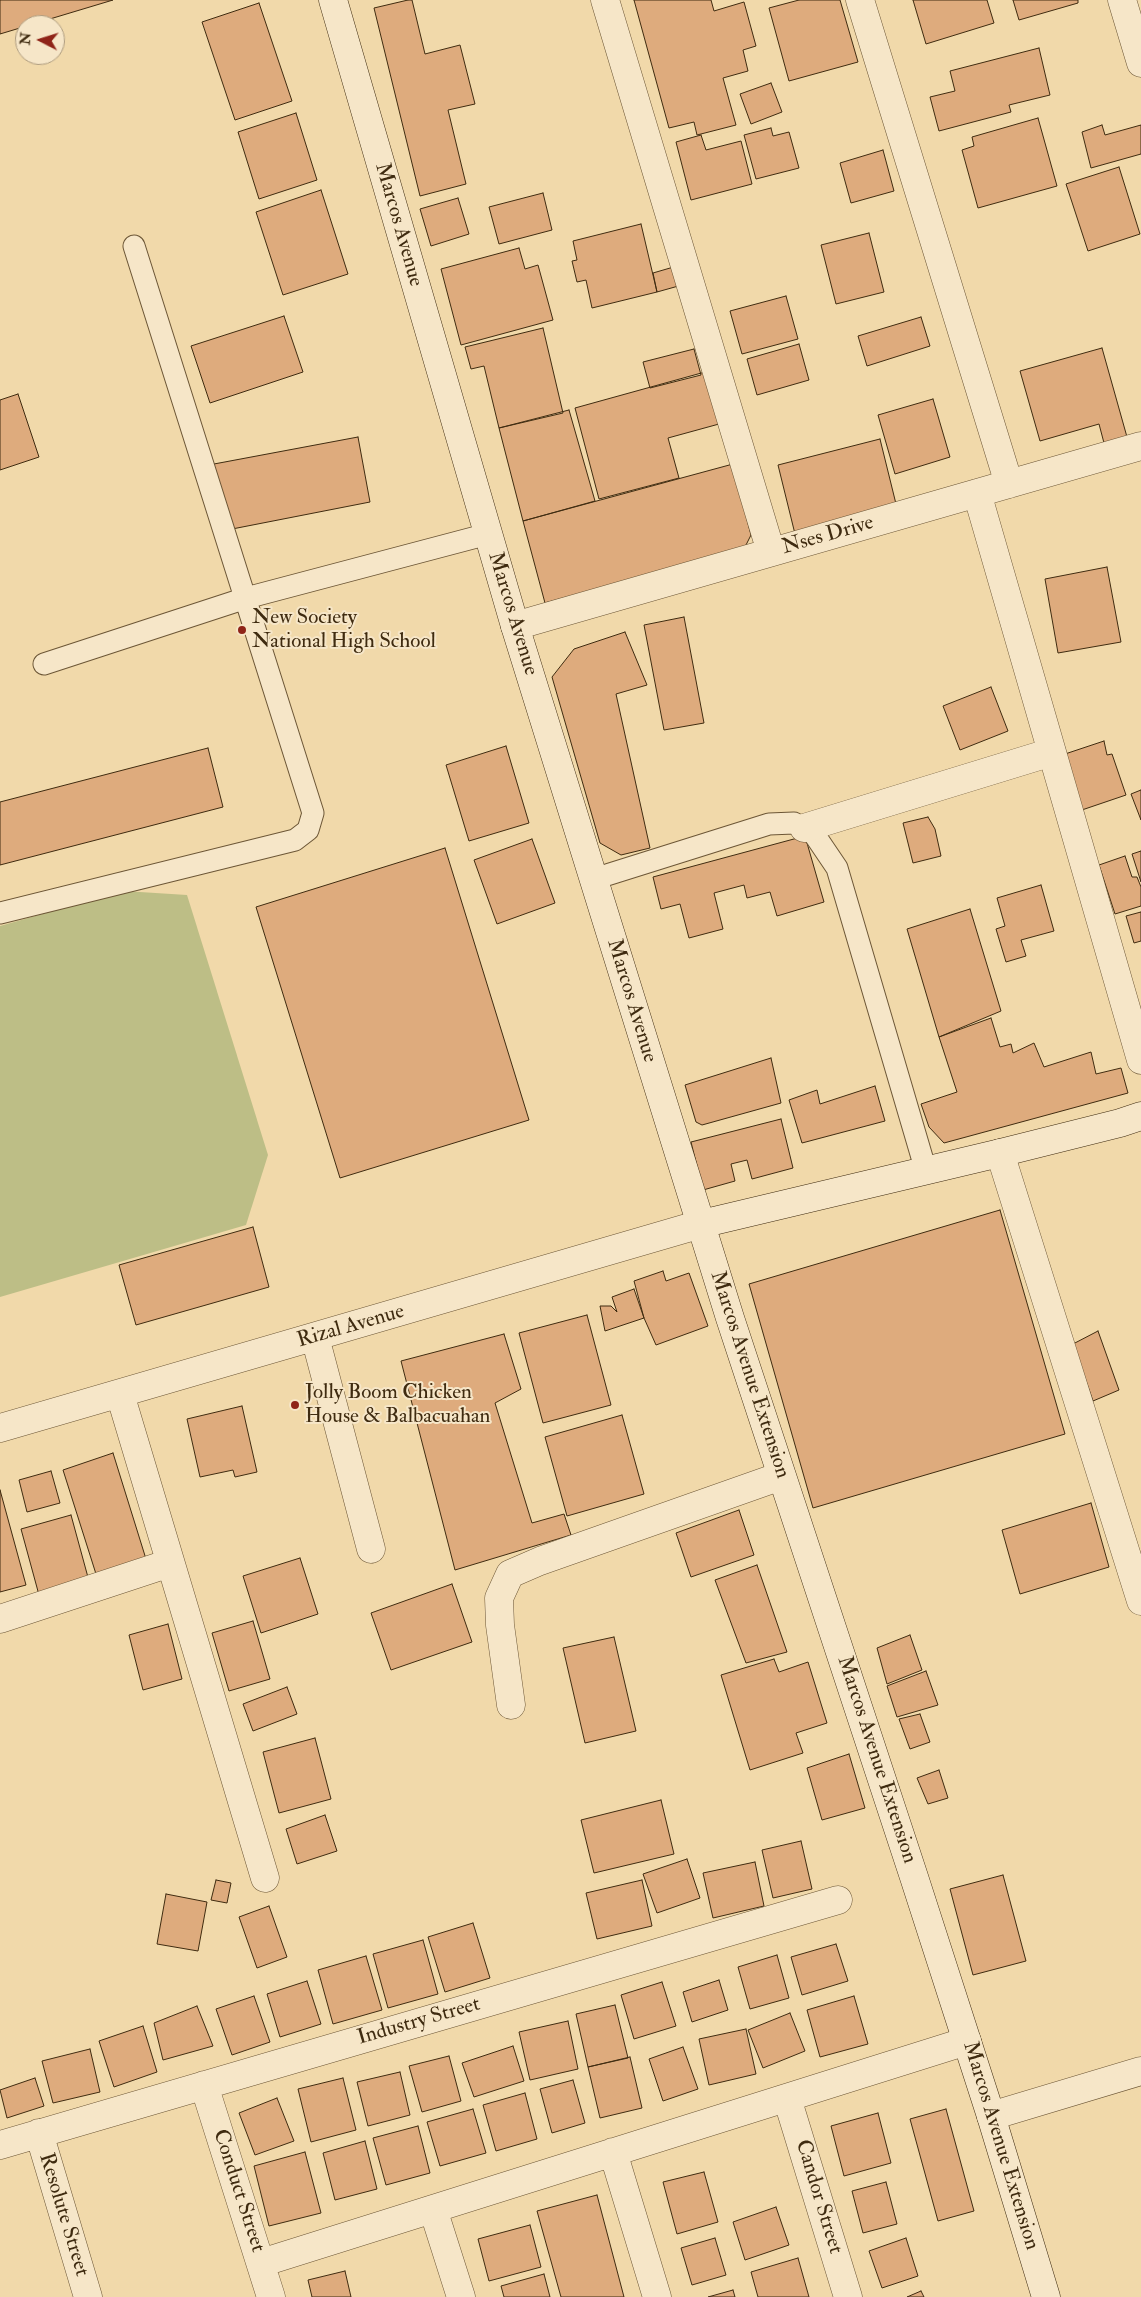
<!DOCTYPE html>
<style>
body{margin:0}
#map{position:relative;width:1141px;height:2297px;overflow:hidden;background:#f1d9aa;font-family:"IM FELL Double Pica",serif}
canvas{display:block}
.north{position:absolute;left:15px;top:15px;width:50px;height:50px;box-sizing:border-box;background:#f6e6c8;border:1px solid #ad9b7e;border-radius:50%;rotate:275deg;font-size:14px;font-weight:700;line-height:20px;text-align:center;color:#3f2b10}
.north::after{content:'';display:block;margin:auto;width:18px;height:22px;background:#8f2418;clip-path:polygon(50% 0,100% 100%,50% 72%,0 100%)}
</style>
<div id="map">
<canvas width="1141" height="2297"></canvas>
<div class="north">N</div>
</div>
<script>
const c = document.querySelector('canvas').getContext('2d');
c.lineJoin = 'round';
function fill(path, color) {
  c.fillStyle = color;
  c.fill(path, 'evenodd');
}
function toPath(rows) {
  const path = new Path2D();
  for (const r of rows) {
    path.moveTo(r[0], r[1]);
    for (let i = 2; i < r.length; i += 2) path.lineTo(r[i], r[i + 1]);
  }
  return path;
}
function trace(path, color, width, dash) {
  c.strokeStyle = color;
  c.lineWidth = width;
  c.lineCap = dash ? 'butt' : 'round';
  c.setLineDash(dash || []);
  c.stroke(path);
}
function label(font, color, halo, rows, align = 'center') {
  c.font = font + ' "IM FELL Double Pica",serif';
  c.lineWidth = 4;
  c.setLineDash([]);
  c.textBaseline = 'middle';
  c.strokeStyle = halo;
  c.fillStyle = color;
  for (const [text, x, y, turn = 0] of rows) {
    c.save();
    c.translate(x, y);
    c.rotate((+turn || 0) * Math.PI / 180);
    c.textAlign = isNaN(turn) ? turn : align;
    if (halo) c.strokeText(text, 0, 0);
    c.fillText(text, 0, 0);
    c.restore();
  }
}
const green = toPath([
 [124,891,187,895,268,1155,246,1225,0,1297,0,926]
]);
const building = toPath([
 [0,0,113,0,0,34,0,0],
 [408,0,412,0,425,54,460,45,475,104,448,110,466,184,420,196,374,8,408,0],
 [634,0,711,0,714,11,744,2,756,46,743,50,748,71,723,78,736,125,697,135,694,122,669,128,634,0],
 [799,0,840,0,858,62,789,81,769,8,799,0],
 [913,0,987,0,994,23,926,44,913,0],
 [1013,0,1078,0,1078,3,1019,20,1013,0],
 [259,3,292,101,235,120,202,22,259,3],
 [1039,48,1050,95,1009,105,1011,112,939,131,930,97,955,91,950,71,1039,48],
 [771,83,782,112,751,124,740,94,771,83],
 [296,113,317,180,259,199,238,132,296,113],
 [1038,118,1057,186,978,208,962,150,974,146,972,137,1038,118],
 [1102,125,1105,135,1141,125,1141,154,1091,168,1082,132,1102,125],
 [771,128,773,136,789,132,799,168,756,179,744,135,771,128],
 [701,135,706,150,741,141,752,184,691,200,676,142,701,135],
 [883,150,894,191,851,203,840,163,883,150],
 [1119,167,1140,234,1088,251,1066,184,1119,167],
 [321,190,348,274,283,295,256,212,321,190],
 [543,193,552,230,499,244,489,207,543,193],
 [458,198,469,234,431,246,420,209,458,198],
 [641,224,657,292,592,308,586,280,577,282,572,261,577,260,573,241,641,224],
 [869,233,884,292,836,304,821,245,869,233],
 [519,248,525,269,538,265,553,320,461,345,441,269,519,248],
 [677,266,682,285,657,292,653,273,677,266],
 [786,296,798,339,742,354,730,311,786,296],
 [284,316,303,372,210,403,191,346,284,316],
 [921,317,930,346,867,366,858,336,921,317],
 [543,328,563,413,499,428,484,366,471,369,465,347,543,328],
 [799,344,809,380,757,395,747,359,799,344],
 [1102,348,1127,437,1104,443,1099,424,1040,441,1020,371,1102,348],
 [694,349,701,375,650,388,643,362,694,349],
 [705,372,719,424,668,438,679,478,599,499,575,408,705,372],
 [18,394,39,457,0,470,0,400,18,394],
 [933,399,950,457,895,474,878,415,933,399],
 [569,410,595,501,523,521,499,428,569,410],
 [358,437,370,502,227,530,214,464,358,437],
 [880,439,897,508,795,534,778,465,880,439],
 [733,464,751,535,744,549,545,603,523,521,733,464],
 [1107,567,1121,642,1058,653,1045,579,1107,567],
 [684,617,704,723,664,730,644,625,684,617],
 [625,632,647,685,616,694,650,848,621,855,600,843,552,677,574,649,625,632],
 [991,687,1008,731,960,750,943,706,991,687],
 [1104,741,1107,755,1112,754,1126,795,1073,813,1059,756,1104,741],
 [506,746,529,823,469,841,446,765,506,746],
 [208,748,223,807,0,865,0,802,208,748],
 [1141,790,1141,820,1131,794,1141,790],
 [928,817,935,829,941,856,913,863,903,823,928,817],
 [805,836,824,902,777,916,770,892,747,898,744,885,714,893,723,929,689,938,680,904,661,909,653,877,805,836],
 [532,839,555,903,497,924,474,860,532,839],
 [445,848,529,1120,340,1178,256,907,445,848],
 [1141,851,1141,882,1132,854,1141,851],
 [1125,856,1132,877,1137,877,1141,887,1141,906,1115,914,1099,865,1125,856],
 [1041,885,1054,931,1021,940,1026,956,1006,962,996,929,1005,926,997,898,1041,885],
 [970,909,1001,1011,939,1037,907,929,970,909],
 [1141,912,1141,941,1134,943,1126,916,1141,912],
 [991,1018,1000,1047,1011,1044,1013,1053,1034,1043,1044,1067,1091,1052,1096,1074,1121,1068,1128,1093,944,1143,929,1127,921,1104,957,1092,939,1037,991,1018],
 [771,1058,781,1103,702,1125,696,1122,685,1085,771,1058],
 [875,1086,885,1121,802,1143,789,1100,817,1090,820,1104,875,1086],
 [781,1119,793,1168,752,1179,747,1160,731,1164,735,1181,703,1190,691,1142,781,1119],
 [1000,1210,1065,1434,813,1508,749,1284,1000,1210],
 [253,1227,269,1287,136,1325,119,1265,253,1227],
 [663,1271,666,1281,689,1273,708,1326,656,1345,644,1318,634,1281,663,1271],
 [634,1289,644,1318,605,1331,600,1306,611,1306,617,1312,612,1297,634,1289],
 [587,1315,611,1405,543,1423,519,1333,587,1315],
 [1098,1331,1119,1390,1093,1401,1073,1344,1098,1331],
 [504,1334,521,1389,495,1403,532,1523,564,1514,571,1535,455,1570,401,1361,504,1334],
 [242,1406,257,1472,235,1477,233,1470,200,1477,187,1419,242,1406],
 [622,1415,644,1494,567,1516,545,1437,622,1415],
 [113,1453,146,1559,96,1574,63,1470,113,1453],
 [51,1471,60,1503,27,1512,19,1480,51,1471],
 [0,1490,26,1585,0,1592,0,1490],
 [1091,1503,1109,1567,1020,1594,1002,1530,1091,1503],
 [739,1510,754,1555,691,1577,676,1533,739,1510],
 [71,1515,89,1581,39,1595,21,1529,71,1515],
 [300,1558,318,1614,261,1633,243,1576,300,1558],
 [757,1565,787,1652,746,1663,715,1580,757,1565],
 [452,1584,472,1642,391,1670,371,1613,452,1584],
 [253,1621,270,1679,229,1691,212,1633,253,1621],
 [168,1624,182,1679,143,1690,129,1635,168,1624],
 [910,1635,922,1670,887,1684,877,1648,910,1635],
 [614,1637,636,1731,585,1743,563,1648,614,1637],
 [774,1659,779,1672,808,1662,827,1723,796,1733,803,1753,750,1770,721,1675,774,1659],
 [926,1671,938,1705,897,1717,887,1686,926,1671],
 [287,1687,297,1714,253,1731,243,1704,287,1687],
 [920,1714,930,1742,910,1749,899,1719,920,1714],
 [315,1738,331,1799,279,1813,263,1752,315,1738],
 [849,1754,865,1808,822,1820,807,1768,849,1754],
 [939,1770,948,1798,928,1804,917,1778,939,1770],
 [661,1800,674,1854,594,1873,581,1820,661,1800],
 [325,1815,337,1851,297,1864,286,1829,325,1815],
 [801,1841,812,1889,773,1898,762,1850,801,1841],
 [687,1859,700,1898,657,1913,643,1874,687,1859],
 [755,1862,764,1906,713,1918,703,1873,755,1862],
 [1003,1875,1026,1961,973,1975,950,1889,1003,1875],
 [216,1880,231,1883,227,1903,211,1900,216,1880],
 [642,1880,652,1926,597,1939,586,1893,642,1880],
 [166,1894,207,1902,198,1951,157,1944,166,1894],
 [269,1906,287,1957,257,1968,239,1917,269,1906],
 [473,1923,490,1978,445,1992,428,1937,473,1923],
 [423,1940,438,1994,388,2008,373,1954,423,1940],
 [836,1944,848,1981,802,1995,791,1957,836,1944],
 [777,1955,789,1998,750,2009,738,1967,777,1955],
 [366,1956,382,2010,333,2024,318,1970,366,1956],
 [719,1980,728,2010,692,2022,683,1992,719,1980],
 [307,1981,321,2024,280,2037,267,1994,307,1981],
 [662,1982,676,2026,634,2039,621,1995,662,1982],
 [254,1996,270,2042,232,2055,216,2009,254,1996],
 [854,1996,868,2044,820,2057,807,2010,854,1996],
 [615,2005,628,2058,588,2067,576,2014,615,2005],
 [197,2006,213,2046,163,2060,154,2023,197,2006],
 [790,2013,805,2051,763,2068,748,2030,790,2013],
 [568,2021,578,2069,530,2080,519,2032,568,2021],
 [143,2026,157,2072,114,2087,99,2041,143,2026],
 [746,2029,756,2074,709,2085,699,2039,746,2029],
 [513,2046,524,2081,474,2097,462,2063,513,2046],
 [683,2047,698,2089,663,2101,649,2059,683,2047],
 [90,2049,100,2092,53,2103,42,2061,90,2049],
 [449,2056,461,2101,422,2112,409,2066,449,2056],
 [630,2057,642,2108,600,2118,588,2067,630,2057],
 [400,2072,410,2115,368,2126,357,2082,400,2072],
 [35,2078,44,2106,7,2118,0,2090,35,2078],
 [343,2078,356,2130,311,2142,298,2089,343,2078],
 [573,2080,585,2123,552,2133,540,2089,573,2080],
 [525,2093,537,2139,496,2151,483,2105,525,2093],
 [277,2098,294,2141,255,2155,239,2113,277,2098],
 [473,2109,486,2153,440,2166,427,2122,473,2109],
 [946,2109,974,2211,938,2221,910,2119,946,2109],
 [878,2113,891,2163,844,2176,831,2126,878,2113],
 [418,2126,430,2173,386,2185,373,2138,418,2126],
 [365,2141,377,2189,335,2200,323,2153,365,2141],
 [305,2152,321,2213,269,2226,254,2166,305,2152],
 [704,2172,718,2222,677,2234,663,2182,704,2172],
 [886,2182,897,2224,863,2233,852,2191,886,2182],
 [597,2195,624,2297,561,2297,537,2211,597,2195],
 [776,2207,789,2245,745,2260,733,2222,776,2207],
 [530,2225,541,2267,489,2281,478,2239,530,2225],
 [715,2238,726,2275,692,2285,681,2248,715,2238],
 [906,2238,918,2276,882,2288,869,2251,906,2238],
 [798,2258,809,2297,758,2297,751,2272,798,2258],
 [345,2271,351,2297,312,2297,308,2280,345,2271],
 [544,2274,550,2297,504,2297,501,2286,544,2274],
 [733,2290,735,2297,708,2297,733,2290],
 [921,2291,924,2297,907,2297,921,2291]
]);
const lane = toPath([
 [44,664,246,598,488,534],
 [594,879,769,824,794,823,814,834,837,868,926,1171],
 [0,913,295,840,308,830,313,813,134,246]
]);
const street = toPath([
 [605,0,771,552],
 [860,0,1009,484],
 [1122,0,1141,63],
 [977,493,1141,1060],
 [515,626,1141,446],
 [804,828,1052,752],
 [1000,1153,1141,1601],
 [315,1337,371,1549],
 [120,1394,265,1878],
 [0,1428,701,1224],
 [0,1619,170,1563],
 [511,1705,500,1625,499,1598,510,1574,540,1561,781,1476],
 [204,2085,271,2297],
 [787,2098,848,2297],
 [991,2116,1141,2071],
 [39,2133,88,2297],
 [0,2145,838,1900],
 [613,2152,657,2297],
 [433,2209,461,2297],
 [261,2263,967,2041]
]);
const secondary = toPath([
 [333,0,515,626,730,1318,914,1877,991,2116,1046,2297],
 [701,1224,1000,1153,1120,1123,1141,1116]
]);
const markers = [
 [242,630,5,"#8f2418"],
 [295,1405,5,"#8f2418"]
];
const streetNames = [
 ["Marcos Avenue",398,225,74],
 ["Nses Drive",828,536,-16],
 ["Marcos Avenue",512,614,73],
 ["Marcos Avenue",631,1001,73],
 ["Rizal Avenue",351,1327,-16],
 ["Marcos Avenue Extension",749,1375,72],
 ["Marcos Avenue Extension",876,1760,72],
 ["Industry Street",419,2022,-16],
 ["Marcos Avenue Extension",1000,2146,73],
 ["Conduct Street",238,2191,72],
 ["Candor Street",818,2197,73],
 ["Resolute Street",63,2215,73]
];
const poiNames = [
 ["New Society",252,618],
 ["National High School",252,642],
 ["Jolly Boom Chicken",305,1393],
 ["House & Balbacuahan",305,1417]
];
fill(green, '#bdbe86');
fill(building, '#deab7d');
trace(building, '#3f2b10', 1);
trace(lane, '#6c5636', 23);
trace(street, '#6c5636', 29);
trace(secondary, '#3f2b10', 29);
trace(lane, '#f6e6c8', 21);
trace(street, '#f6e6c8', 28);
trace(secondary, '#f6e6c8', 28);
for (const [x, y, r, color] of markers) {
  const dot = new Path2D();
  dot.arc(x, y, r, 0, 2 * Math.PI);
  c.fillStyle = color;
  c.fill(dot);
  trace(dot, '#f6e6c8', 2);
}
label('21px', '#3f2b10', '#f6e6c8', streetNames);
label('21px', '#3f2b10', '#f6e6c8', poiNames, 'left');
</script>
